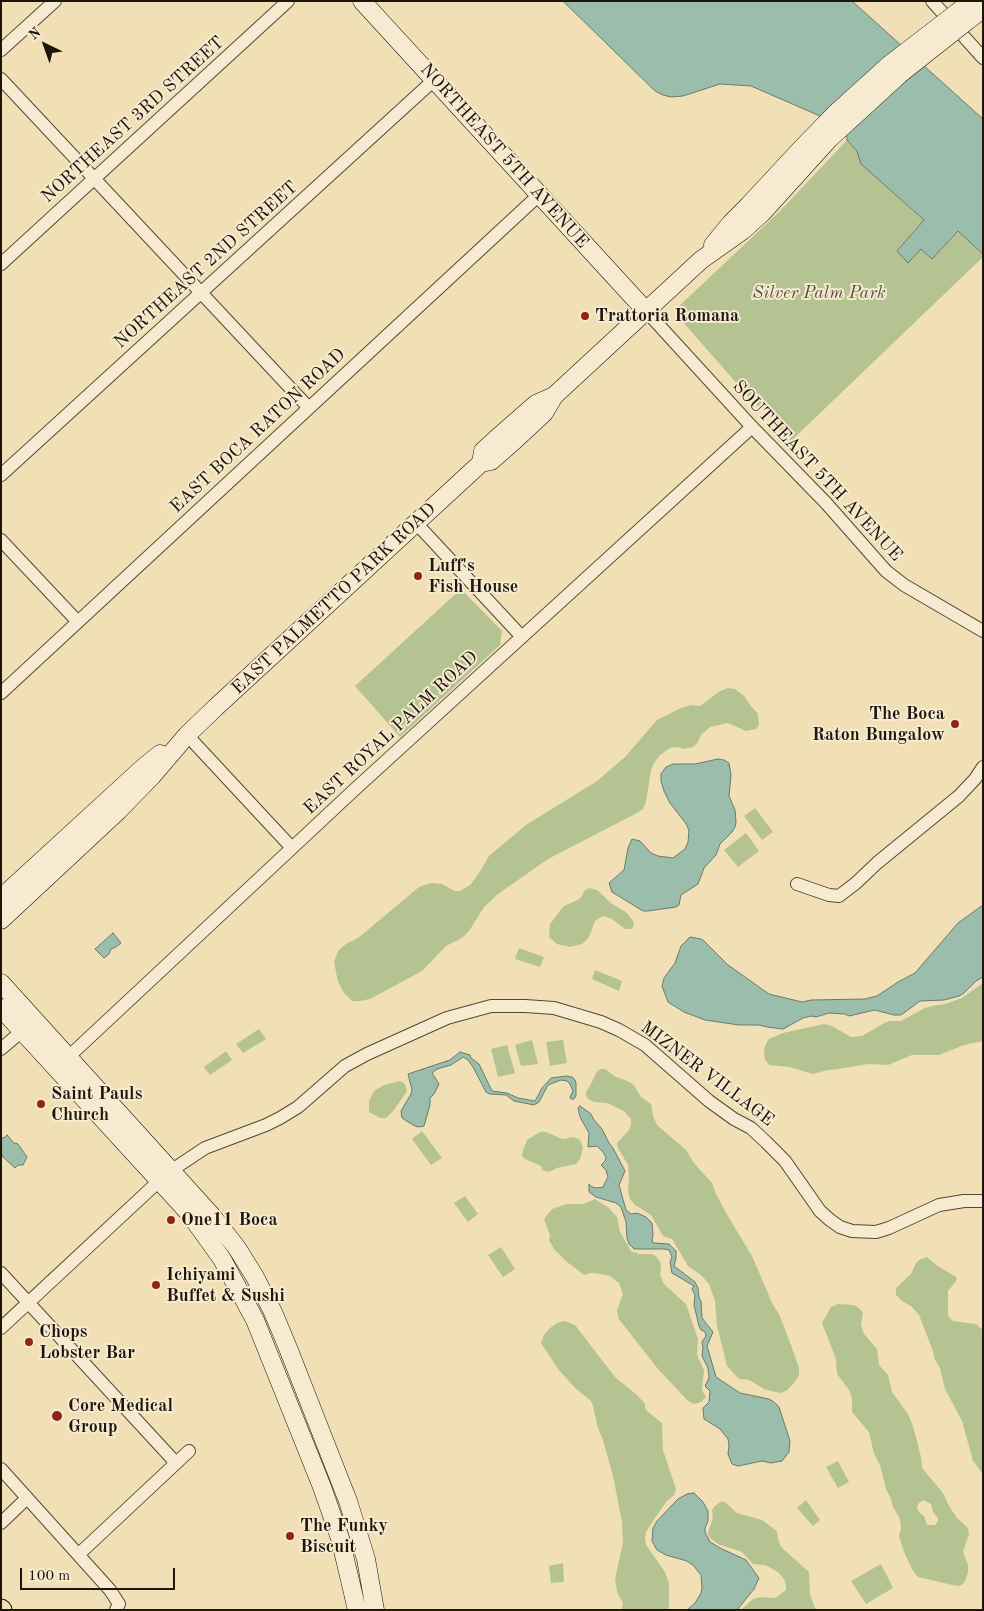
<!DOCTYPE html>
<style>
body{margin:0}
#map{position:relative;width:984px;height:1611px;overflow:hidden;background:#f1e0b6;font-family:"Old Standard TT",serif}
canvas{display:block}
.frame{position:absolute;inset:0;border:2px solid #1e150b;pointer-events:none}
.north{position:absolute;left:20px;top:20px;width:50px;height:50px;-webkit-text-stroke:4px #f6ebd0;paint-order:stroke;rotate:318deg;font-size:14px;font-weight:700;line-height:20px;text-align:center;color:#1e150b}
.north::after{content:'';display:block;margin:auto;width:18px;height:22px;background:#1e150b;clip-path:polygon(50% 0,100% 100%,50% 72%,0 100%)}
.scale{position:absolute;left:20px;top:1568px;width:155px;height:22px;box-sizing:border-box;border:2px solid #1e150b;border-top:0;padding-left:6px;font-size:15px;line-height:18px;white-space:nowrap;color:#1e150b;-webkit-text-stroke:4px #f6ebd0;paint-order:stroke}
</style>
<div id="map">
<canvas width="984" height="1611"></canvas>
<div class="frame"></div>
<div class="north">N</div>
<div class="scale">100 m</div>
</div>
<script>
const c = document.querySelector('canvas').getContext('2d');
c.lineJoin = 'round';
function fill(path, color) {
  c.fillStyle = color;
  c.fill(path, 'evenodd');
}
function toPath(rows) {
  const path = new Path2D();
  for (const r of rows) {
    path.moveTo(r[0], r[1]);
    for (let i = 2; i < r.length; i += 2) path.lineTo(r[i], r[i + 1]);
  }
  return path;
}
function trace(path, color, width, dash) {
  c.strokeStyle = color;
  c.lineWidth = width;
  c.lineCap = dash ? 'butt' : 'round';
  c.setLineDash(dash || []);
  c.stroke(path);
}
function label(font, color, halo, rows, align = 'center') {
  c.font = font + ' "Old Standard TT",serif';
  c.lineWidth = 4;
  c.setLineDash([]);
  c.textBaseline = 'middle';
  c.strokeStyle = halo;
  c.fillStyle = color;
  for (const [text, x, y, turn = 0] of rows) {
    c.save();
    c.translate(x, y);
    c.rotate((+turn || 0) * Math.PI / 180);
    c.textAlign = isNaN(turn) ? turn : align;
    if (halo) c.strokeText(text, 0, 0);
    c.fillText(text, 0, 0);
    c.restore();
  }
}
const green = toPath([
 [847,140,857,151,861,164,924,220,897,251,908,262,921,249,932,259,958,231,983,254,983,257,791,441,746,394,682,321,678,317,676,309,781,210],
 [461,589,502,631,500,645,400,737,355,686],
 [728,688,735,689,744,696,751,706,758,714,759,725,756,729,746,731,728,723,723,724,710,727,701,735,698,742,693,747,684,749,678,747,670,748,660,755,654,763,651,770,646,802,643,809,637,813,548,859,498,894,484,907,469,931,462,938,446,946,422,971,370,999,360,1001,352,1001,344,993,338,982,334,962,338,951,346,944,358,938,419,887,431,883,442,884,455,891,460,891,470,885,479,873,489,856,496,850,526,825,597,781,625,757,657,720,681,708,691,705,700,706,720,691],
 [755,808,773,832,762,840,744,816],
 [746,833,759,851,738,867,724,850],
 [589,888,597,890,611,903,627,913,633,921,634,926,631,929,625,929,612,919,603,916,595,921,589,937,582,944,570,947,557,944,549,937,550,924,564,906,578,900,582,896,584,891],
 [519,948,544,957,540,967,515,959],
 [595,970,622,981,619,991,592,979],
 [983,983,983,1041,964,1045,939,1055,912,1055,888,1065,868,1064,838,1069,828,1070,813,1074,789,1067,770,1065,765,1060,764,1049,767,1042,769,1039,783,1033,824,1024,832,1026,851,1037,862,1036,884,1023,890,1021,901,1021,925,1008,932,1006,945,1004,962,998],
 [259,1029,266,1039,243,1053,236,1044],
 [532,1040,538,1064,521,1066,515,1045],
 [563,1040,567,1063,550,1066,546,1042],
 [507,1045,515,1073,498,1077,491,1049],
 [226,1051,232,1060,210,1075,204,1067],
 [600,1069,605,1069,616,1077,625,1080,633,1084,641,1097,651,1104,653,1116,657,1125,686,1150,694,1163,712,1183,716,1194,729,1218,752,1256,773,1305,779,1314,791,1345,799,1368,799,1375,795,1382,786,1391,780,1393,775,1392,764,1389,749,1380,739,1379,727,1366,717,1326,715,1301,709,1284,701,1275,688,1266,672,1239,663,1236,651,1215,635,1205,630,1199,628,1192,629,1178,628,1165,618,1148,617,1143,629,1130,631,1124,631,1119,624,1111,607,1103,594,1102,588,1099,586,1095,586,1092,592,1082,596,1073],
 [400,1081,405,1084,407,1091,394,1110,386,1118,380,1118,369,1112,369,1101,374,1091,384,1085],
 [422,1131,442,1158,431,1165,412,1139],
 [540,1132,546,1132,562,1139,574,1137,580,1140,583,1148,580,1159,576,1164,557,1168,549,1172,542,1170,541,1166,525,1159,522,1156,523,1150,527,1140],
 [465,1196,478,1214,468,1222,454,1203],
 [595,1199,609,1208,617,1217,620,1232,631,1251,639,1254,651,1254,656,1256,660,1262,661,1269,660,1275,664,1284,686,1304,698,1339,697,1355,704,1370,702,1390,706,1397,701,1402,694,1404,688,1401,658,1369,618,1318,617,1310,623,1294,619,1283,610,1276,602,1274,590,1273,584,1275,567,1262,554,1249,549,1240,550,1235,544,1219,552,1209,567,1204,584,1204],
 [501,1247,515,1269,503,1277,488,1255],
 [927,1257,936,1265,956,1277,957,1280,948,1291,948,1316,953,1321,976,1324,983,1330,983,1474,973,1461,962,1421,945,1389,940,1368,935,1360,933,1351,919,1315,911,1306,902,1301,896,1295,896,1288,911,1274,916,1263,919,1260],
 [838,1304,854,1305,859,1308,863,1313,861,1325,864,1334,877,1349,879,1365,888,1375,892,1392,908,1414,913,1426,921,1457,922,1468,943,1493,949,1506,957,1518,968,1528,969,1534,963,1552,968,1565,968,1573,964,1583,960,1586,952,1585,918,1577,913,1571,904,1552,899,1536,901,1529,900,1519,893,1507,891,1499,886,1489,880,1465,874,1454,869,1432,852,1412,852,1399,849,1390,837,1374,836,1359,822,1323,831,1307],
 [923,1500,931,1504,933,1512,938,1518,938,1521,935,1525,927,1525,924,1516,919,1512,917,1508,918,1504],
 [565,1321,575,1325,615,1377,637,1395,645,1404,645,1408,648,1412,662,1423,663,1450,676,1489,674,1495,667,1501,657,1515,646,1532,645,1538,646,1545,665,1572,669,1584,669,1610,622,1610,623,1603,617,1592,615,1579,623,1543,622,1522,613,1476,603,1440,598,1428,593,1406,591,1401,575,1388,558,1369,541,1343,544,1335,550,1328,557,1323],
 [838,1461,849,1482,838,1488,826,1467],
 [806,1500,820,1520,813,1526,797,1508],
 [722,1501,726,1503,737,1513,762,1520,777,1531,778,1539,781,1547,809,1572,810,1595,816,1610,741,1610,753,1599,761,1597,775,1598,786,1590,786,1585,784,1579,778,1572,765,1565,753,1564,742,1552,718,1544,709,1537,708,1532,713,1518,712,1510,715,1506],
 [563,1563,564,1582,551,1583,549,1566],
 [881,1564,893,1588,866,1604,851,1581]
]);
const water = toPath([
 [563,1,852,1,983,119,983,254,958,231,932,259,921,249,908,263,897,251,924,220,861,164,857,151,847,140,847,137,820,116,751,86,720,84,683,96,671,97,663,95,655,91,563,1],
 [718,759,724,760,729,763,731,775,729,796,735,810,736,822,735,827,732,832,720,844,716,855,704,868,698,884,681,895,679,905,676,907,648,911,643,911,612,892,609,883,624,870,628,848,632,839,640,841,651,853,658,856,673,858,685,849,688,842,689,831,687,825,670,803,664,791,661,781,661,774,666,767,673,764,695,764,718,759],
 [983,905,983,977,976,981,964,993,959,996,944,1000,920,1001,901,1015,894,1015,875,1010,849,1016,845,1014,829,1013,816,1017,811,1016,803,1018,783,1029,767,1027,759,1025,739,1025,705,1020,684,1012,668,1002,662,986,664,978,675,963,681,946,690,937,701,939,704,941,728,965,769,994,802,1002,811,1000,865,999,877,996,898,982,915,973,958,923,983,905],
 [113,933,121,943,116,947,111,949,109,954,104,958,95,949,113,933],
 [460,1052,470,1055,471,1058,479,1064,492,1091,507,1093,518,1098,535,1101,542,1088,551,1078,566,1076,572,1077,575,1080,576,1083,576,1096,574,1099,571,1099,570,1097,573,1091,570,1084,567,1081,561,1080,548,1085,539,1102,534,1105,514,1101,506,1095,490,1094,486,1092,473,1067,468,1060,463,1057,451,1065,437,1069,432,1073,439,1084,434,1094,430,1098,430,1105,424,1126,418,1127,413,1125,402,1118,401,1111,411,1094,412,1090,408,1074,450,1060,460,1052],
 [580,1106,591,1114,594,1120,602,1129,609,1143,613,1148,625,1171,619,1185,626,1210,631,1214,637,1213,646,1217,652,1223,653,1235,652,1240,653,1243,669,1244,676,1251,676,1258,674,1266,695,1282,698,1288,699,1298,701,1301,702,1318,713,1332,707,1346,716,1377,740,1393,769,1399,774,1402,779,1407,790,1441,789,1452,782,1461,771,1463,762,1461,738,1466,732,1464,728,1454,729,1445,728,1439,720,1429,704,1419,703,1408,709,1402,710,1391,705,1386,709,1378,708,1368,702,1356,703,1348,702,1342,706,1336,705,1332,701,1330,699,1326,694,1305,695,1295,692,1289,694,1286,672,1273,670,1262,672,1257,669,1250,664,1249,634,1249,629,1244,627,1238,626,1222,621,1207,616,1203,596,1197,589,1192,589,1184,592,1187,597,1188,603,1187,608,1177,606,1170,601,1165,605,1161,606,1157,603,1152,597,1146,588,1147,589,1133,580,1117,578,1108,580,1106],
 [7,1135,14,1143,18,1144,27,1157,23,1165,18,1165,15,1168,2,1156,1,1137,4,1138,7,1135],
 [694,1493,703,1502,708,1511,708,1521,705,1528,705,1532,710,1542,720,1548,746,1560,759,1578,754,1589,737,1610,687,1610,695,1603,701,1593,702,1588,701,1575,693,1565,687,1561,666,1555,657,1550,652,1541,653,1528,657,1521,678,1499,687,1494,694,1493]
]);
const street = toPath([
 [932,1,983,58],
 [1,50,55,1],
 [1,79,309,408],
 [1,264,288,1],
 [646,311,752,427,826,503,886,571,904,585,983,631],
 [1,475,434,80],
 [416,523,522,637],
 [1,540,78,622],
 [1,693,539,195],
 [187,735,292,848],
 [797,884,829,895,839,896,856,883,877,863,959,796,975,779,983,767],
 [1,1049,22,1031],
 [63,1062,353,791,752,427],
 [1,1273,176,1463],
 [1,1328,159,1181,172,1170,205,1148,266,1125,280,1118,298,1107,345,1066,367,1054,447,1018,491,1006,525,1006,554,1008,601,1022,619,1030,645,1045,709,1101,734,1119,751,1128,766,1142,785,1161,820,1211,830,1220,840,1227,852,1231,876,1232,889,1228,939,1205,964,1201,983,1201],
 [1,1469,110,1590,119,1604,116,1610],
 [1,1523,27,1498],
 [79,1554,189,1451]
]);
const secondary = toPath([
 [362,1,646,311],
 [958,12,971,1],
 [967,21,983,9],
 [713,245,731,223,749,205,802,148,835,114,889,65],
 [481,463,483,451,496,439,536,404,554,396],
 [1,898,144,767,160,754],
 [1,920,118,811,152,776,187,735,215,708,481,463,491,461,516,439,544,413,554,396,701,260,742,231,762,213,829,139,900,74],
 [1,983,212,1216,237,1248,255,1277,273,1312,288,1348,348,1501,366,1559,375,1610],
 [1,1008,189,1213,222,1259,255,1320,322,1487,340,1538,357,1610]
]);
const primary = toPath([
 [1,1609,2,1610]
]);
const secondaryBridge = toPath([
 [889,65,958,12],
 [900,74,967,21]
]);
const markers = [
 [585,316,5,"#8f2418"],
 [418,576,5,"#8f2418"],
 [955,724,5,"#8f2418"],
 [41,1104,5,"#8f2418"],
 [171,1220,5,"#8f2418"],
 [156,1285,5,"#8f2418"],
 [29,1342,5,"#8f2418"],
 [57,1416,6,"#8f2418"],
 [290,1536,5,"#8f2418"]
];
const streetNames = [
 ["NORTHEAST 3RD STREET",133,120,-42],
 ["NORTHEAST 5TH AVENUE",504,156,48],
 ["NORTHEAST 2ND STREET",206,265,-42],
 ["EAST BOCA RATON ROAD",258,431,-43],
 ["SOUTHEAST 5TH AVENUE",817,471,47],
 ["EAST PALMETTO PARK ROAD",334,599,-43],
 ["EAST ROYAL PALM ROAD",391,733,-43],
 ["MIZNER VILLAGE",707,1074,37]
];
const parkNames = [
 ["Silver Palm Park",819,293]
];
const poiNames = [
 ["Trattoria Romana",595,316],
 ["Luff's",428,566],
 ["Fish House",428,587],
 ["The Boca",945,714,"right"],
 ["Raton Bungalow",945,735,"right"],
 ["Saint Pauls",51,1094],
 ["Church",51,1115],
 ["One11 Boca",181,1220],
 ["Ichiyami",166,1275],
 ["Buffet & Sushi",166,1296],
 ["Chops",39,1332],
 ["Lobster Bar",39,1353],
 ["Core Medical",68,1406],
 ["Group",68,1427],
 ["The Funky",300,1526],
 ["Biscuit",300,1547]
];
fill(green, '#b5c392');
fill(water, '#9bbdac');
trace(water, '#697a6c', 1);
trace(street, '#534836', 14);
trace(secondary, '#1e150b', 19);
trace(primary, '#1e150b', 21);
trace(street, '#f6ebd0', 12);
trace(secondary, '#f6ebd0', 18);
trace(primary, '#f1e0b6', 19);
trace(secondaryBridge, '#1e150b', 19, []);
trace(secondaryBridge, '#f6ebd0', 18);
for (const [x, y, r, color] of markers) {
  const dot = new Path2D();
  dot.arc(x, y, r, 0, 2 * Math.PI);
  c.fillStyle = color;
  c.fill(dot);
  trace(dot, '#f6ebd0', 2);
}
label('18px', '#1e150b', '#f6ebd0', streetNames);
label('italic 18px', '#53523a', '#f6ebd0', parkNames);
label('bold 18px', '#1e150b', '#f6ebd0', poiNames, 'left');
</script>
